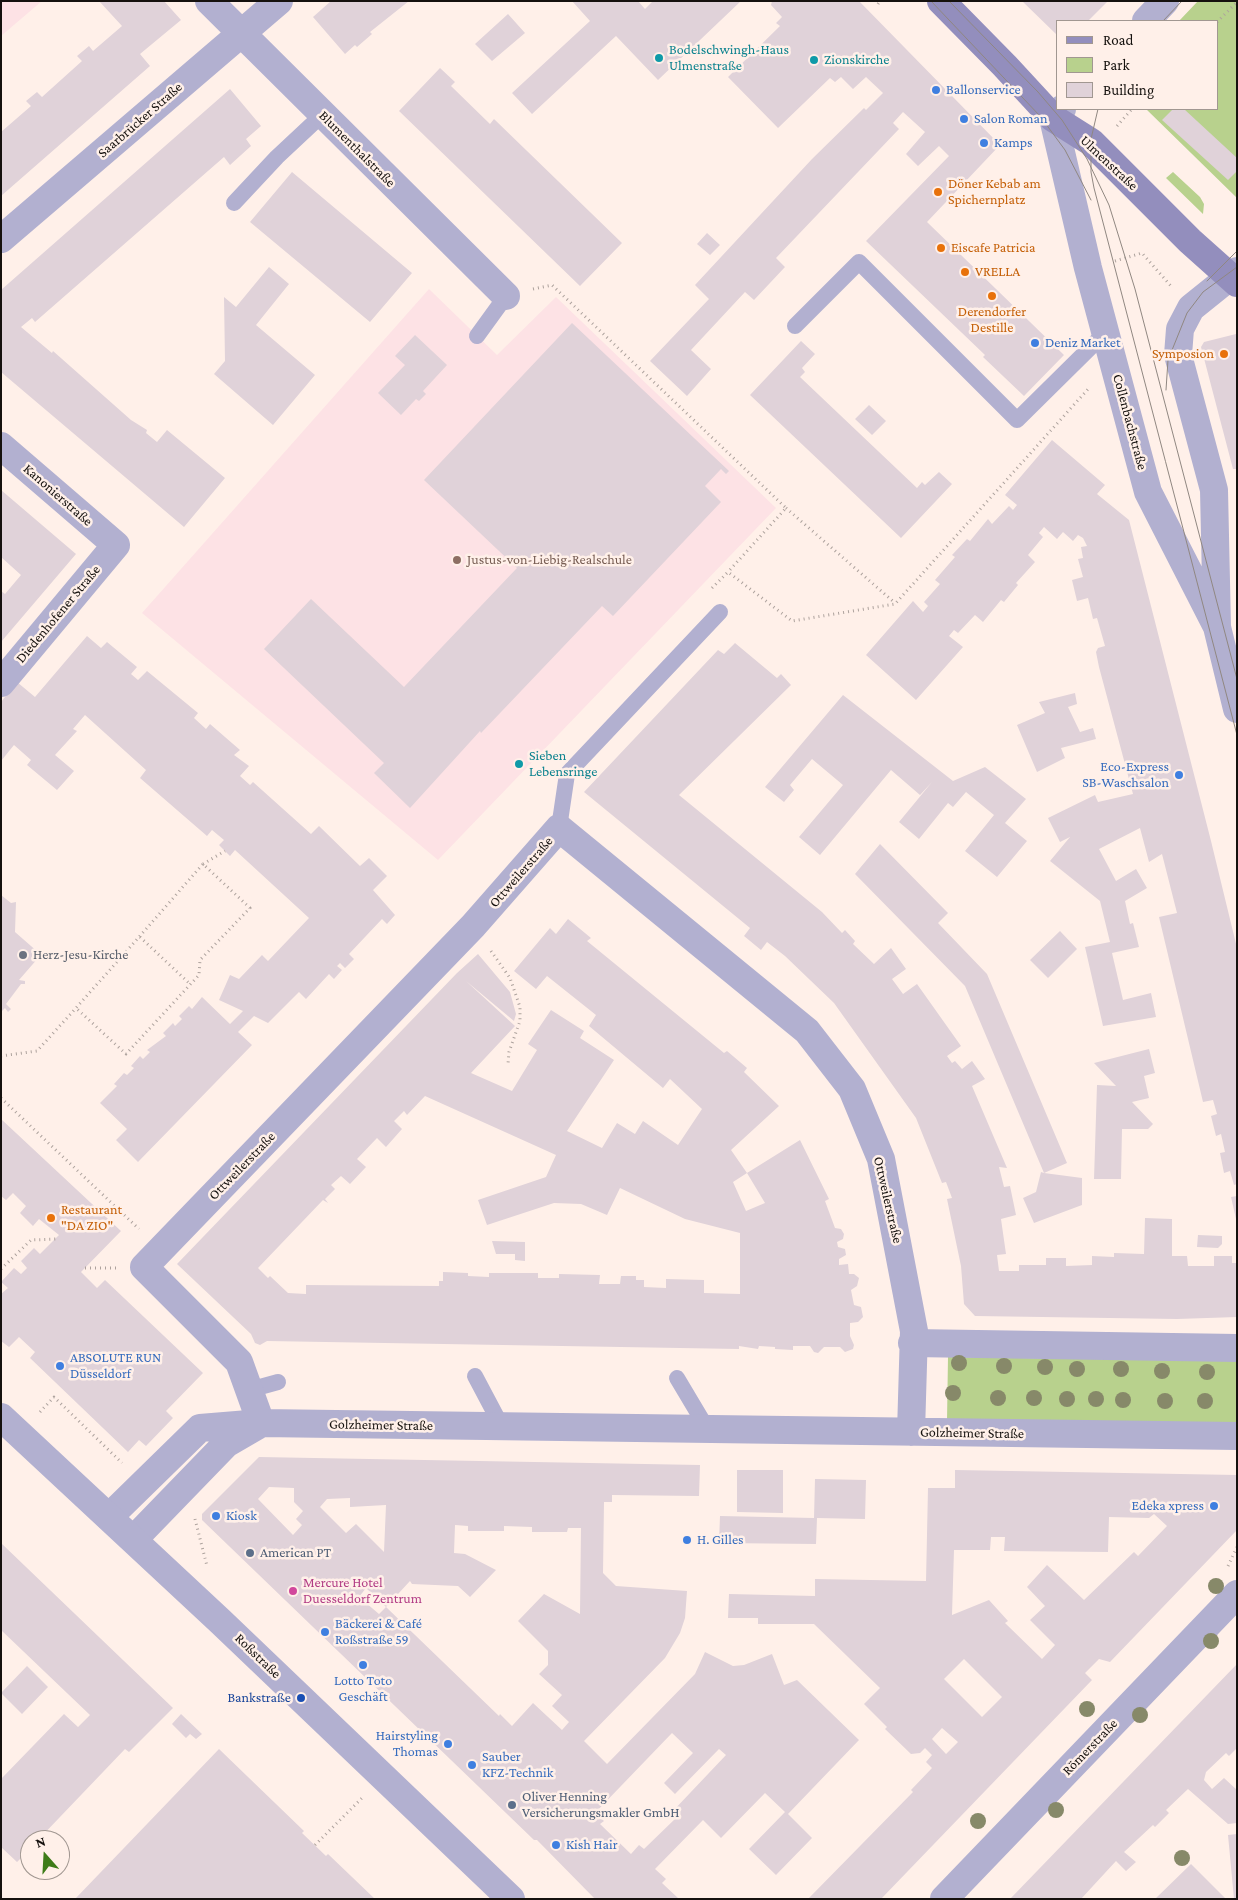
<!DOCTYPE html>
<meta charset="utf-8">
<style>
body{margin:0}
#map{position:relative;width:1238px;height:1900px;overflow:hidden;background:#fff0e9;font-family:"Crimson Pro",serif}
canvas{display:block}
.frame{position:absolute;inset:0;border:2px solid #15110e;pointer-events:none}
.legend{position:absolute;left:1056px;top:20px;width:162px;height:90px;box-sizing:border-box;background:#fff0e9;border:1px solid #a19791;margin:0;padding:6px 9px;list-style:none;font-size:15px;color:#15110e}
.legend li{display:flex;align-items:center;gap:10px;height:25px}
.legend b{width:25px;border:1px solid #a19791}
.north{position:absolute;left:20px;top:1830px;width:50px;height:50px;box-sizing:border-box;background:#fff0e9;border:1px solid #a19791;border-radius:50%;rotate:341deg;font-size:14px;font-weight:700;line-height:20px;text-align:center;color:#15110e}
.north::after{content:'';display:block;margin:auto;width:18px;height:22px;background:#3e7c19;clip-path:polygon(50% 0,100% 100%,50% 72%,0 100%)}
</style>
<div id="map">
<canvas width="1238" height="1900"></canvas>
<div class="frame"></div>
<ul class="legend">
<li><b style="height:6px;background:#938ebd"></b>Road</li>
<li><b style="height:14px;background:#b8d18d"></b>Park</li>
<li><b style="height:14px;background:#e0d2d9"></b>Building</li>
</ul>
<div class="north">N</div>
</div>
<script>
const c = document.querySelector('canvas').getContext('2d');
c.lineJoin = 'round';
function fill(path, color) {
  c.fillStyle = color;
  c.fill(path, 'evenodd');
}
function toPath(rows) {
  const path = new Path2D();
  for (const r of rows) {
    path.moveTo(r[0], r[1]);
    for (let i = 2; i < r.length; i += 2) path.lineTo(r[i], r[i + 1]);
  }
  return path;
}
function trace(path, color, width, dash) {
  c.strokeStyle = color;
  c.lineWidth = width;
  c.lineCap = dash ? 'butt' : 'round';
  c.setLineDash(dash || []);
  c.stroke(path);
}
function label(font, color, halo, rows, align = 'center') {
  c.font = font + ' "Crimson Pro",serif';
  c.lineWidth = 5;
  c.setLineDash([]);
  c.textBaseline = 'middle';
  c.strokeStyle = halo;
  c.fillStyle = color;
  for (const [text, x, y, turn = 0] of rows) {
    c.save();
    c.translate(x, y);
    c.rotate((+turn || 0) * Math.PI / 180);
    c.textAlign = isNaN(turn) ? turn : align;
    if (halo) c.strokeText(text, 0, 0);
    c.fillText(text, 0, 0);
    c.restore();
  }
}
const education = toPath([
 [1,1,42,1,1,36],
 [429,289,497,355,556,297,776,508,438,860,142,613]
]);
const green = toPath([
 [1198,1,1237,1,1237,198,1146,109,1217,109,1217,21,1179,21],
 [1173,172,1200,197,1204,204,1203,214,1166,178],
 [948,1357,1237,1361,1237,1425,947,1421]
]);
const building = toPath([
 [99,1,164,1,181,20,140,54,150,66,1,196,1,132,31,106,26,101,37,92,42,97,82,61,77,56,89,46,93,51,122,26],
 [331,1,409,1,370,32,372,34,357,47,355,45,345,54,313,17],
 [572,1,638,1,645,9,653,1,741,1,658,80,616,36,532,114,512,93,590,21],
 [772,1,859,1,1000,145,927,222,1064,355,1024,396,983,357,985,355,866,241,949,156,939,146,918,166,906,154,925,132,903,112,893,123,899,129,776,258,785,267,754,300,745,292,691,350,711,369,687,396,650,361,709,299,695,285,812,159,864,108,866,110,883,93,866,77,853,89,841,77,835,82,830,78,778,128,728,77,780,26,776,23,782,17,771,5],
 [1022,1,1108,1,1088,21,1057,21,1057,35],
 [508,14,525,33,492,61,475,44],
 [440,68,455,82,451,86,490,124,494,119,622,243,580,286,399,111],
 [230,89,261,126,246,139,251,146,230,165,224,157,35,322,32,318,21,327,52,353,53,351,131,420,147,430,146,433,157,442,167,430,225,478,184,527,1,372,1,290],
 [1173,109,1184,109,1237,158,1237,171,1228,180,1162,120],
 [292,172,412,273,370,322,250,222],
 [707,233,720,245,710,255,697,244],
 [269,267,289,284,256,325,315,375,273,425,214,374,225,361,224,297,236,307],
 [572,323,729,471,726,474,721,469,705,486,721,502,613,616,602,606,481,733,480,731,410,808,374,773,384,763,264,649,311,599,404,687,517,568,424,480],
 [1236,334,1237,469,1233,469,1201,347,1204,342],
 [415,335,447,365,423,391,426,394,419,401,416,399,401,415,378,393,405,365,395,356],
 [801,341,815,354,802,368,805,372,800,377,917,488,922,482,925,485,939,472,952,484,901,538,750,395],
 [869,405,886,421,872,435,855,419],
 [1052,440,1105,485,1097,494,1129,520,1211,841,1237,948,1237,1184,1234,1185,1230,1171,1224,1173,1220,1153,1225,1152,1221,1134,1216,1136,1211,1116,1217,1114,1213,1100,1203,1102,1159,917,1177,913,1162,854,1149,862,1140,828,1099,849,1116,881,1136,869,1147,888,1125,901,1130,924,1133,923,1139,947,1112,953,1123,1000,1151,993,1156,1017,1103,1026,1085,947,1110,942,1100,901,1050,861,1070,837,1060,842,1048,818,1095,795,1098,802,1133,794,1099,667,1096,652,1098,648,1105,646,1097,618,1093,619,1088,598,1077,601,1072,580,1083,577,1078,559,1083,558,1081,547,1087,546,1083,538,1078,535,1073,541,1063,532,1057,539,1044,527,1039,533,1043,537,1028,555,1035,562,1016,583,1018,585,1004,602,1001,600,983,622,975,615,958,633,954,630,949,636,963,647,916,700,866,655,913,601,923,612,928,606,924,602,940,584,935,580,955,557,952,555,967,539,970,541,988,519,992,524,1009,506,1013,510,1017,505,1005,495],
 [1,490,76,554,1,642,1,591,5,594,21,575,1,557],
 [87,636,101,648,107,642,137,667,131,674,138,680,147,671,198,713,194,718,206,729,210,724,240,750,234,755,249,766,240,776,250,785,253,782,311,834,319,826,360,866,369,858,387,876,373,890,395,915,387,924,382,919,349,954,354,959,345,968,340,963,337,966,342,970,334,979,329,974,306,999,299,992,268,1023,254,1016,238,1032,252,1045,138,1162,116,1140,127,1129,100,1103,117,1086,114,1084,124,1073,127,1075,134,1068,131,1066,140,1056,143,1059,150,1052,147,1050,166,1036,163,1033,173,1023,175,1026,182,1019,179,1016,189,1006,192,1009,202,997,230,1024,243,1011,219,1000,230,975,239,979,262,955,268,961,309,918,235,850,230,856,219,845,224,840,212,830,207,836,140,778,146,770,85,715,73,729,77,731,55,755,74,771,57,790,27,765,31,760,14,745,1,761,1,702,17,682,35,697],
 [735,643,777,678,781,674,791,685,679,795,822,912,842,933,845,930,855,941,853,944,874,964,891,948,906,969,892,979,903,994,917,984,961,1046,947,1056,952,1063,955,1061,962,1069,972,1061,985,1079,972,1086,1007,1168,999,1167,1004,1187,1010,1186,1016,1215,1001,1219,1006,1254,997,1255,999,1271,1019,1271,1019,1265,1046,1265,1046,1258,1066,1258,1066,1266,1092,1265,1092,1256,1114,1257,1114,1253,1144,1254,1145,1218,1172,1219,1172,1256,1187,1256,1188,1266,1214,1266,1214,1256,1232,1256,1232,1263,1237,1263,1237,1317,1177,1319,975,1316,964,1304,961,1266,947,1199,952,1198,946,1182,942,1183,916,1118,834,1003,785,956,767,942,761,950,744,936,750,928,584,792,718,650,724,654],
 [1075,693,1077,704,1068,707,1080,732,1093,728,1096,739,1061,748,1065,758,1037,772,1017,725,1045,713,1039,702],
 [843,695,953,781,985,767,1026,799,1005,823,1027,841,997,877,965,851,994,815,966,792,953,807,948,803,919,839,899,822,932,782,920,795,891,770,820,855,799,837,843,785,812,759,790,785,794,790,784,802,765,787],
 [880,844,948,913,938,923,987,974,1067,1163,1044,1173,1082,1178,1082,1205,1034,1223,1023,1198,1036,1192,1041,1172,1044,1173,965,986,855,874],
 [1,895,11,903,16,902,15,932,39,953,44,953,44,957,39,957,19,980,25,981,25,984,21,984,6,1004,11,1009,8,1012,5,1008,1,1012],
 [568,919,591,938,587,941,724,1053,727,1051,747,1068,744,1072,779,1106,731,1150,747,1173,800,1140,829,1199,825,1201,835,1228,841,1229,844,1234,843,1239,837,1242,838,1247,845,1249,846,1255,839,1259,839,1265,848,1264,849,1274,854,1274,859,1278,857,1286,851,1290,854,1305,861,1307,863,1317,858,1322,850,1323,850,1336,854,1345,853,1349,845,1352,840,1347,824,1347,818,1353,814,1352,810,1346,793,1346,793,1350,775,1349,775,1347,759,1346,758,1349,739,1346,739,1349,267,1341,260,1345,255,1343,251,1334,177,1264,457,973,478,954,510,992,516,1014,514,1021,466,981,515,1026,471,1073,512,1091,537,1050,528,1044,551,1010,584,1031,580,1038,614,1060,567,1131,602,1148,617,1123,635,1134,643,1121,678,1145,702,1109,670,1079,663,1088,589,1026,596,1015,547,976,536,989,514,971,550,928,556,934],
 [425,1096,556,1155,546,1177,478,1200,487,1225,554,1203,581,1204,607,1215,620,1188,685,1219,740,1233,740,1294,704,1293,704,1280,666,1279,666,1288,644,1287,644,1280,636,1280,636,1276,621,1276,620,1284,599,1284,600,1275,559,1274,559,1278,538,1278,538,1273,489,1273,489,1277,468,1276,468,1273,443,1272,443,1281,439,1281,439,1286,306,1285,306,1294,288,1293,270,1276,268,1278,258,1268,323,1200,328,1203,325,1199,335,1189,331,1185,341,1176,350,1184,366,1167,357,1159,377,1138,386,1147,402,1129,394,1121,404,1111,407,1115],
 [747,1173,765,1203,746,1211,733,1182],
 [1060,931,1077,949,1048,978,1030,960],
 [1149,1049,1155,1073,1144,1076,1149,1098,1132,1102,1153,1124,1148,1129,1122,1129,1121,1179,1094,1179,1097,1085,1116,1086,1094,1063],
 [1,1119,121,1231,81,1272,97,1288,105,1280,203,1373,166,1411,173,1418,146,1446,139,1440,128,1452,30,1358,35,1352,19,1337,9,1347,1,1341,1,1294,8,1288,1,1282,14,1268,21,1274,27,1268,21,1261,34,1248,40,1254,59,1235,39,1219,33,1226,20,1213,26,1206,13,1193,6,1200,1,1196],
 [1237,1196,1237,1219,1236,1219,1231,1197],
 [1198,1235,1222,1236,1222,1244,1218,1248,1197,1247],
 [492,1241,525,1242,525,1261,515,1260,515,1254,496,1254],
 [259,1457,700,1465,699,1496,612,1495,612,1502,604,1502,603,1573,616,1586,687,1591,685,1618,680,1633,665,1658,584,1741,607,1764,695,1674,705,1652,733,1666,744,1665,772,1654,784,1685,797,1680,859,1740,788,1814,812,1838,776,1875,749,1849,785,1812,765,1793,721,1838,703,1820,655,1869,666,1879,662,1883,679,1899,595,1899,537,1840,534,1840,202,1520,202,1514],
 [269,1487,294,1488,294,1502,303,1511,296,1519,302,1525,293,1535,258,1499],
 [350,1498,350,1507,386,1505,384,1552,356,1524,346,1533,320,1507,327,1499],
 [455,1525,468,1526,468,1531,504,1531,504,1526,532,1527,532,1532,567,1532,568,1528,581,1528,580,1614,544,1594,518,1621,548,1651,548,1665,539,1674,562,1695,552,1706,569,1722,562,1730,533,1703,512,1726,500,1714,499,1716,386,1607,379,1614,359,1597,366,1588,386,1607,410,1581,412,1584,458,1586,470,1597,496,1570,465,1554,454,1553],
 [672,1733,693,1753,664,1783,675,1794,719,1749,726,1755,672,1812,677,1817,644,1849,639,1845,631,1854,600,1824,604,1821,595,1813],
 [737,1470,783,1470,783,1513,737,1512],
 [955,1470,1237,1475,1237,1530,1110,1662,1099,1659,1085,1673,1092,1680,881,1899,808,1899,913,1792,911,1790,932,1768,926,1762,932,1755,925,1748,920,1753,911,1754,885,1729,887,1727,864,1704,880,1688,814,1624,758,1624,758,1618,728,1618,729,1594,815,1596,815,1579,926,1581,928,1488,955,1488],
 [1154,1514,1167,1526,1138,1556,1134,1552,1084,1600,1047,1565,1027,1587,1045,1606,1030,1620,1055,1645,1042,1659,1005,1623,1008,1621,989,1600,952,1615,954,1550,990,1550,991,1537,1005,1537,1004,1551,1108,1552,1109,1517,1149,1518],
 [964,1659,1002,1697,982,1717,944,1679],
 [942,1728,958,1742,946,1754,932,1739],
 [815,1479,866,1480,865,1519,817,1518,816,1544,719,1543,720,1516,814,1518],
 [1,1543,173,1708,129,1752,125,1749,38,1840,30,1840,30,1849,17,1862,1,1847,1,1779,64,1714,78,1727,90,1715,1,1630],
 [1237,1664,1237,1748,1229,1756,1226,1753,1206,1772,1204,1780,1212,1789,1224,1778,1237,1790,1237,1823,1228,1824,1188,1789,1166,1810,1169,1813,1155,1827,1153,1825,1124,1852,1136,1862,1126,1871,1116,1861,1081,1899,1010,1899],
 [27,1666,48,1687,22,1714,1,1693],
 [181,1714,202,1734,196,1739,190,1734,186,1738,172,1724],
 [219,1749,304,1831,302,1833,326,1856,328,1854,375,1899,75,1899],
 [1237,1834,1237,1899,1234,1899,1228,1835],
 [1191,1864,1226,1899,1155,1899]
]);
const path = toPath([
 [878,4,880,1],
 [1217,22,1237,2],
 [1117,126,1132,109],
 [1115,261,1142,253,1171,286],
 [533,289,552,285,786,508,728,572],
 [786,508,895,603],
 [712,588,728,572,792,621,895,604,1089,388],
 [203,864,225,851],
 [140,937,190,984],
 [491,951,510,978,520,1007,520,1021,509,1052,508,1064],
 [1,1056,37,1051,76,1008,139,937,203,864,250,908,200,960,199,975,126,1054,76,1008],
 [1,1098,139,1229],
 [85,1268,116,1268],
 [1,1269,31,1240,56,1239],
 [40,1412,54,1397,122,1463],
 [195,1519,207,1566],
 [1228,1566,1237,1547],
 [315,1845,362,1798]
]);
const service = toPath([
 [234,203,277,157,323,114],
 [795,326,859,262,1017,420,1106,332],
 [477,336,506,296],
 [559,828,567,774,720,612],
 [475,1376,502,1427],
 [677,1378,708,1430],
 [249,1390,278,1382]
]);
const minor = toPath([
 [209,1,506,296],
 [1146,21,1165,1],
 [1062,109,1053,118,1088,268,1148,492,1217,627],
 [1,239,279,1],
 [1237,271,1191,308,1180,329,1178,355,1214,490,1217,627,1237,709],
 [1,446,116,545,1,683],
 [912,1343,1237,1348],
 [261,1423,239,1362,144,1267,473,926,559,828,807,1031,852,1089,881,1159,914,1331,911,1432],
 [109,1517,200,1428,261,1423,1237,1436],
 [134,1539,226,1444,257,1426],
 [944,1899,1237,1594]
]);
const tertiary = toPath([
 [1,1417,220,1621,511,1899]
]);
const secondary = toPath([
 [941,1,1005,66,1053,118,1091,142,1190,241,1237,283]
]);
const tram = toPath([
 [931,1,1040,116,1065,150,1091,200],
 [949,1,1038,92,1062,120,1087,159,1109,205,1135,289,1237,679],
 [1163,21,1182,1],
 [1098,109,1091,139,1091,172,1094,188,1237,735],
 [1207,281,1237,251],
 [1166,390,1168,360,1187,313,1203,292,1237,267]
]);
const trees = [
 [959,1363],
 [1004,1366],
 [1045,1367],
 [1077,1369],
 [1121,1369],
 [1162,1371],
 [1207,1372],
 [953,1393],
 [998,1398],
 [1034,1398],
 [1067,1399],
 [1096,1399],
 [1123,1400],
 [1165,1401],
 [1205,1401],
 [1216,1586],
 [1211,1641],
 [1087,1709],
 [1140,1715],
 [1056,1810],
 [978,1821],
 [1182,1858]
];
const markers = [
 [659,58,5,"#0f9aa8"],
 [814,60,5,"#0f9aa8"],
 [936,90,5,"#3f7fe0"],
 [964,119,5,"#3f7fe0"],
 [984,143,5,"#3f7fe0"],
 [938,192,5,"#e8710a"],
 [941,248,5,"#e8710a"],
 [965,272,5,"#e8710a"],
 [992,296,5,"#e8710a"],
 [1035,343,5,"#3f7fe0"],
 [1224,354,5,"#e8710a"],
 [457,560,5,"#8d6e63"],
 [519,764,5,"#0f9aa8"],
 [1179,775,5,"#3f7fe0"],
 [23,955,5,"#6b7280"],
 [51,1218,5,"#e8710a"],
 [60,1366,5,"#3f7fe0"],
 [1214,1506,5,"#3f7fe0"],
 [216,1516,5,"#3f7fe0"],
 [687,1540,5,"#3f7fe0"],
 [250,1553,5,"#5c6f8a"],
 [293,1591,5,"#d1479c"],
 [325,1632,5,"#3f7fe0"],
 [363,1665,5,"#3f7fe0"],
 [301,1698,5,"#1a4fb4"],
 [448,1744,5,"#3f7fe0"],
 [472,1765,5,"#3f7fe0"],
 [512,1805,5,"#5c6f8a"],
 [556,1845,5,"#3f7fe0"]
];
const cultureNames = [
 ["Bodelschwingh-Haus",669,50],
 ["Ulmenstraße",669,66],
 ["Zionskirche",824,60],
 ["Sieben",529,756],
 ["Lebensringe",529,772]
];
const shopNames = [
 ["Ballonservice",946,90],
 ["Salon Roman",974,119],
 ["Kamps",994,143],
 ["Deniz Market",1045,343],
 ["Eco-Express",1169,767,"right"],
 ["SB-Waschsalon",1169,783,"right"],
 ["ABSOLUTE RUN",70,1358],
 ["Düsseldorf",70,1374],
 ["Edeka xpress",1204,1506,"right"],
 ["Kiosk",226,1516],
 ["H. Gilles",697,1540],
 ["Bäckerei & Café",335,1624],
 ["Roßstraße 59",335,1640],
 ["Lotto Toto",363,1681,"center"],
 ["Geschäft",363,1697,"center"],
 ["Hairstyling",438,1736,"right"],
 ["Thomas",438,1752,"right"],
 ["Sauber",482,1757],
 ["KFZ-Technik",482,1773],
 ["Kish Hair",566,1845]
];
const streetNames = [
 ["Saarbrücker Straße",140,120,-41],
 ["Blumenthalstraße",357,149,45],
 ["Ulmenstraße",1109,163,43],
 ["Collenbachstraße",1130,422,75],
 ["Kanonierstraße",58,495,41],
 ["Diedenhofener Straße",58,614,-50],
 ["Ottweilerstraße",521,872,-49],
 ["Ottweilerstraße",242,1166,-46],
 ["Ottweilerstraße",888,1200,77],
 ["Golzheimer Straße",381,1425,1],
 ["Golzheimer Straße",972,1433,1],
 ["Roßstraße",258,1656,44],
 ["Römerstraße",1090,1747,-46]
];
const foodNames = [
 ["Döner Kebab am",948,184],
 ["Spichernplatz",948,200],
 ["Eiscafe Patricia",951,248],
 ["VRELLA",975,272],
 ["Derendorfer",992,312,"center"],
 ["Destille",992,328,"center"],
 ["Symposion",1214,354,"right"],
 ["Restaurant",61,1210],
 ["\"DA ZIO\"",61,1226]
];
const educationNames = [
 ["Justus-von-Liebig-Realschule",467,560]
];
const worshipNames = [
 ["Herz-Jesu-Kirche",33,955]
];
const serviceNames = [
 ["American PT",260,1553],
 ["Oliver Henning",522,1797],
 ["Versicherungsmakler GmbH",522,1813]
];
const hotelNames = [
 ["Mercure Hotel",303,1583],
 ["Duesseldorf Zentrum",303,1599]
];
const transitNames = [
 ["Bankstraße",291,1698]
];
fill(education, '#fde2e5');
fill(green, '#b8d18d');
fill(building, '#e0d2d9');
trace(path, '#ada29d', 3, [1, 4]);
trace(service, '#b2b0d0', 16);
trace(minor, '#b2b0d0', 28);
trace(tertiary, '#b2b0d0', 28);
trace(secondary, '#938ebd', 28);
trace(tram, '#908781', 1);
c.fillStyle = '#878969';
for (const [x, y] of trees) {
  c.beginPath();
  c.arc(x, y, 8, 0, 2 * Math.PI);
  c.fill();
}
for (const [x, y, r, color] of markers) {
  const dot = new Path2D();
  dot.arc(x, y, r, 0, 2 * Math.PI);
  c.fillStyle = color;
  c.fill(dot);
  trace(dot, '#fff0e9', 2);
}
label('14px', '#0d838f', '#fff0e9', cultureNames, 'left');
label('14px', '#366cbe', '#fff0e9', shopNames, 'left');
label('14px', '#15110e', '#fff0e9', streetNames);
label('14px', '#c56008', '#fff0e9', foodNames, 'left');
label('14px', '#785e54', '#fff0e9', educationNames, 'left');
label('14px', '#5b616d', '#fff0e9', worshipNames, 'left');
label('14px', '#4e5e75', '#fff0e9', serviceNames, 'left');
label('14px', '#b23c85', '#fff0e9', hotelNames, 'left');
label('14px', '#164399', '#fff0e9', transitNames, 'right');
</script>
